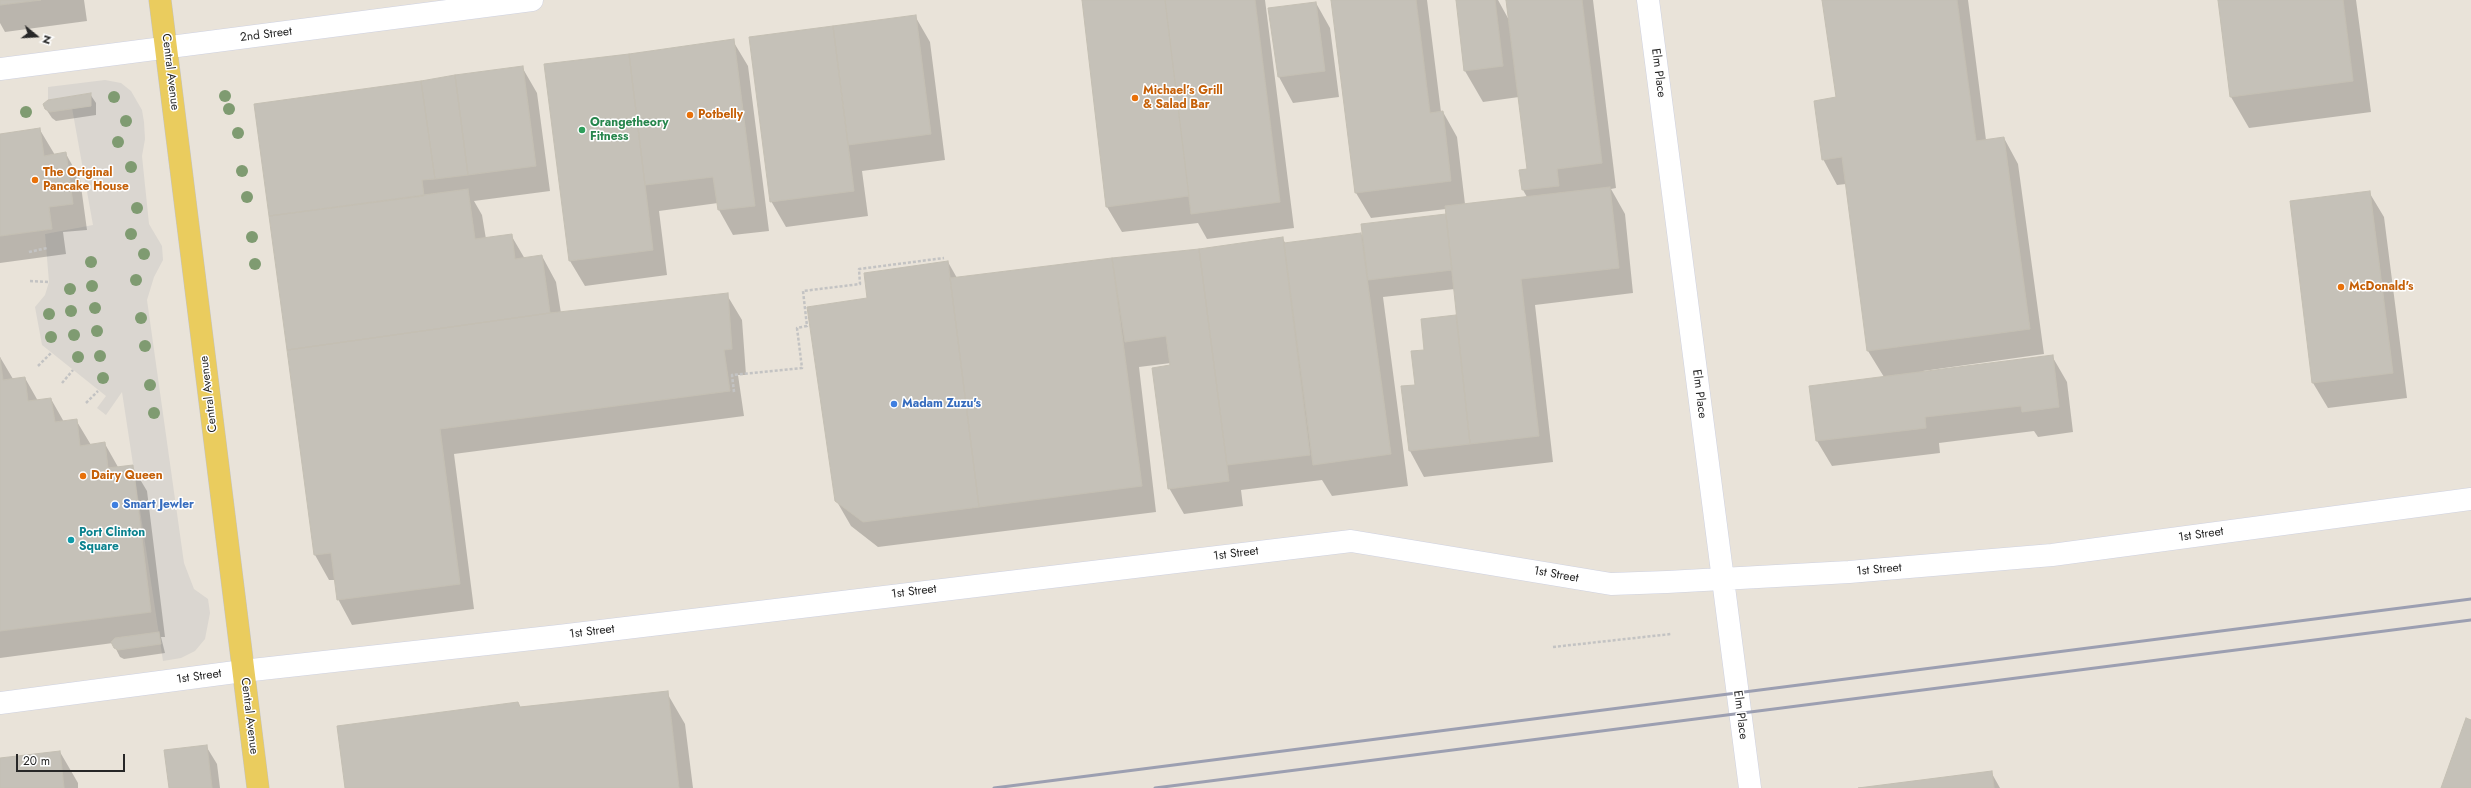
<!DOCTYPE html>
<meta charset="utf-8">
<style>
body{margin:0}
#map{position:relative;width:2471px;height:788px;overflow:hidden;background:#e9e3d9;font-family:Jost,sans-serif}
canvas{display:block}
.north{position:absolute;left:16px;top:16px;width:40px;height:40px;-webkit-text-stroke:3px #fff;paint-order:stroke;rotate:108deg;font-size:11px;font-weight:700;line-height:16px;text-align:center;color:#272727}
.north::after{content:'';display:block;margin:auto;width:14px;height:18px;background:#272727;clip-path:polygon(50% 0,100% 100%,50% 72%,0 100%)}
.scale{position:absolute;left:16px;top:754px;width:109px;height:18px;box-sizing:border-box;border:2px solid #272727;border-top:0;padding-left:5px;font-size:12px;line-height:14px;white-space:nowrap;color:#272727;-webkit-text-stroke:3px #fff;paint-order:stroke}
</style>
<div id="map">
<canvas width="2471" height="788"></canvas>
<div class="north">N</div>
<div class="scale">20 m</div>
</div>
<script>
const c = document.querySelector('canvas').getContext('2d');
c.lineJoin = 'round';
function fill(path, color) {
  c.fillStyle = color;
  c.fill(path, 'evenodd');
}
function toPath(rows) {
  const path = new Path2D();
  for (const r of rows) {
    path.moveTo(r[0], r[1]);
    for (let i = 2; i < r.length; i += 2) path.lineTo(r[i], r[i + 1]);
  }
  return path;
}
function trace(path, color, width, dash) {
  c.strokeStyle = color;
  c.lineWidth = width;
  c.lineCap = dash ? 'butt' : 'round';
  c.setLineDash(dash || []);
  c.stroke(path);
}
function label(font, color, halo, rows, align = 'center') {
  c.font = font + ' Jost,sans-serif';
  c.lineWidth = 3;
  c.setLineDash([]);
  c.textBaseline = 'middle';
  c.strokeStyle = halo;
  c.fillStyle = color;
  for (const [text, x, y, turn = 0] of rows) {
    c.save();
    c.translate(x, y);
    c.rotate((+turn || 0) * Math.PI / 180);
    c.textAlign = isNaN(turn) ? turn : align;
    if (halo) c.strokeText(text, 0, 0);
    c.fillText(text, 0, 0);
    c.restore();
  }
}
const plaza = toPath([
 [105,80,121,83,131,91,142,110,144,122,145,139,142,156,149,224,162,246,163,260,154,277,147,300,184,563,194,589,208,599,210,613,205,639,195,651,181,658,163,661,122,392,106,415,97,408,106,396,42,345,35,307,45,295,49,282,45,234,93,225,72,108,91,106,91,93,48,100,48,87]
]);
const shadow = toPath([
 [0,0,84,0,87,21,5,32,0,23],
 [1083,0,1265,0,1294,228,1207,239,1198,223,1122,232,1107,207],
 [1332,0,1427,0,1441,112,1443,112,1457,137,1465,204,1527,197,1523,190,1520,171,1528,170,1519,97,1483,102,1465,71,1457,0,1498,0,1509,20,1507,0,1593,0,1616,188,1611,189,1625,214,1633,293,1535,305,1553,462,1424,477,1410,451,1402,387,1416,386,1425,351,1422,320,1457,316,1455,289,1383,297,1408,486,1332,496,1322,480,1241,490,1243,506,1184,514,1169,488,1171,363,1139,367,1156,512,878,547,851,526,836,500,868,299,948,262,957,278,1199,250,1282,238,1286,244,1361,234,1364,239,1447,215,1446,209,1371,218,1356,193],
 [1823,0,1968,0,1986,140,2004,138,2018,164,2044,354,1923,371,1923,373,2052,356,2067,382,2073,432,2038,437,2034,431,1939,443,1940,453,1832,466,1817,441,1811,387,1884,377,1868,351,1846,184,1837,185,1823,159,1837,98],
 [2219,0,2356,0,2371,112,2249,128,2231,97],
 [1316,3,1330,28,1339,97,1293,103,1279,77,1270,9],
 [915,16,930,42,945,160,862,171,868,216,786,227,771,201],
 [733,41,748,66,769,231,733,235,719,210,718,203,659,211,667,275,585,286,570,261,545,65],
 [522,67,537,93,550,191,474,201,482,215,486,239,511,235,525,259,542,256,556,282,561,313,727,295,742,320,746,375,738,375,744,416,454,454,474,609,352,625,338,599,335,580,329,580,315,555,256,105],
 [90,94,96,103,96,115,56,121,52,118,46,109],
 [40,130,55,155,66,154,80,179,87,230,63,232,66,254,0,263,0,135],
 [2369,192,2384,217,2407,398,2328,408,2313,383,2291,202],
 [0,357,13,379,25,378,38,401,51,399,64,422,76,420,91,445,105,444,118,467,132,466,147,491,165,637,161,637,165,653,124,659,120,657,113,643,0,658],
 [667,693,685,724,693,788,346,788,518,703,520,707],
 [206,746,217,764,220,788,170,788],
 [60,752,78,783,78,788,0,788,0,759],
 [1991,772,2000,788,1866,788]
]);
const building = toPath([
 [0,0,41,0,0,5,0,0],
 [1082,0,1165,0,1189,196,1106,207,1082,0],
 [1165,0,1255,0,1280,202,1191,214,1165,0],
 [1331,0,1416,0,1430,113,1443,111,1451,181,1355,193,1331,0],
 [1456,0,1495,0,1503,66,1464,71,1456,0],
 [1506,0,1582,0,1602,163,1557,169,1559,186,1522,190,1519,170,1527,169,1506,0],
 [1822,0,1957,0,1976,141,2004,137,2030,329,1867,351,1842,157,1822,160,1814,101,1836,97,1822,0],
 [2218,0,2343,0,2353,81,2230,97,2218,0],
 [1316,2,1325,71,1278,77,1268,8,1316,2],
 [916,15,931,134,848,145,833,26,916,15],
 [833,26,854,191,770,202,749,37,833,26],
 [734,39,755,206,718,210,713,177,645,185,629,54,734,39],
 [629,54,653,250,569,261,544,64,629,54],
 [523,66,536,166,468,175,455,75,523,66],
 [455,75,468,175,435,179,421,81,455,75],
 [421,81,435,179,422,180,424,196,269,216,254,104,421,81],
 [91,93,91,106,50,112,45,109,43,104,48,100,91,93],
 [40,128,44,156,66,152,73,204,49,207,52,229,0,236,0,134,40,128],
 [1610,187,1619,268,1521,279,1539,436,1470,444,1445,206,1610,187],
 [468,189,475,239,512,234,515,259,542,255,550,313,287,350,269,216,468,189],
 [2370,191,2393,373,2312,383,2290,201,2370,191],
 [1446,214,1452,270,1368,280,1361,224,1446,214],
 [1361,233,1391,454,1313,465,1284,243,1361,233],
 [1283,237,1310,455,1227,465,1199,249,1283,237],
 [1199,249,1229,481,1168,489,1152,368,1170,365,1166,336,1125,342,1112,258,1199,249],
 [1112,258,1142,486,979,507,950,278,1112,258],
 [948,261,979,507,863,522,835,501,807,307,867,298,864,273,948,261],
 [728,293,732,349,724,350,730,391,440,429,460,584,337,600,331,553,314,555,287,350,550,313,728,293],
 [1456,315,1470,444,1409,451,1401,386,1415,385,1411,351,1424,350,1421,319,1456,315],
 [2053,355,2059,407,2022,412,2021,406,1925,417,1926,428,1816,441,1809,386,2053,355],
 [0,358,3,380,25,377,28,401,51,398,55,422,77,419,80,446,105,442,108,468,133,465,151,612,0,631,0,358],
 [159,632,161,644,118,650,114,648,111,642,115,638,159,632],
 [668,691,679,788,345,788,337,726,518,702,520,707,668,691],
 [2466,718,2471,720,2471,788,2441,788,2466,718],
 [207,745,212,788,169,788,164,750,207,745],
 [60,751,64,788,0,788,0,758,60,751],
 [1992,771,1994,788,1858,788,1992,771]
]);
const path = toPath([
 [29,252,47,248],
 [30,281,49,282],
 [38,366,51,353],
 [62,383,73,370],
 [734,392,732,375,802,368,797,328,807,326,803,291,860,284,859,269,944,258],
 [86,403,98,391],
 [1553,647,1671,634]
]);
const minor = toPath([
 [1648,0,1750,788],
 [0,69,532,0],
 [0,703,243,671,559,636,1351,541,1611,584,1667,582,1849,572,2052,555,2471,499]
]);
const major = toPath([
 [160,0,258,788]
]);
const rail = toPath([
 [994,788,2471,599],
 [1155,788,2471,620]
]);
const trees = [
 [225,96],
 [114,97],
 [229,109],
 [26,112],
 [126,121],
 [238,133],
 [118,142],
 [131,167],
 [242,171],
 [247,197],
 [137,208],
 [131,234],
 [252,237],
 [144,254],
 [91,262],
 [255,264],
 [136,280],
 [92,286],
 [70,289],
 [95,308],
 [71,311],
 [49,314],
 [141,318],
 [97,331],
 [74,335],
 [51,337],
 [145,346],
 [100,356],
 [78,357],
 [103,378],
 [150,385],
 [154,413]
];
const markers = [
 [1135,98,4,"#e8710a"],
 [690,115,4,"#e8710a"],
 [582,130,4,"#2e9e5b"],
 [35,180,4,"#e8710a"],
 [2341,287,4,"#e8710a"],
 [894,404,4,"#3f7fe0"],
 [83,476,4,"#e8710a"],
 [115,505,4,"#3f7fe0"],
 [71,540,4,"#0f9aa8"]
];
const streetNames = [
 ["2nd Street",266,35,-7],
 ["Central Avenue",170,72,83],
 ["Elm Place",1658,73,83],
 ["Central Avenue",209,394,-97],
 ["Elm Place",1699,394,83],
 ["1st Street",2201,535,-8],
 ["1st Street",1236,554,-7],
 ["1st Street",1879,570,-5],
 ["1st Street",1556,575,10],
 ["1st Street",914,592,-7],
 ["1st Street",592,632,-7],
 ["1st Street",199,677,-8],
 ["Elm Place",1740,715,83],
 ["Central Avenue",249,716,83]
];
const foodNames = [
 ["Michael’s Grill",1143,91],
 ["& Salad Bar",1143,105],
 ["Potbelly",698,115],
 ["The Original",43,173],
 ["Pancake House",43,187],
 ["McDonald's",2349,287],
 ["Dairy Queen",91,476]
];
const leisureNames = [
 ["Orangetheory",590,123],
 ["Fitness",590,137]
];
const shopNames = [
 ["Madam Zuzu's",902,404],
 ["Smart Jewler",123,505]
];
const cultureNames = [
 ["Port Clinton",79,533],
 ["Square",79,547]
];
fill(plaza, '#dad6d0');
fill(shadow, '#0003');
fill(building, '#c5c1b8');
trace(building, '#c4bfb3', 1);
trace(minor, '#ced1e0', 23);
trace(major, '#c3c3c3', 23);
trace(path, '#c3c3c3', 2.5, [3, 2]);
trace(minor, '#fff', 22);
trace(major, '#eacc5e', 22);
trace(rail, '#9c9fb1', 3);
c.fillStyle = '#7f9b71';
for (const [x, y] of trees) {
  c.beginPath();
  c.arc(x, y, 6, 0, 2 * Math.PI);
  c.fill();
}
for (const [x, y, r, color] of markers) {
  const dot = new Path2D();
  dot.arc(x, y, r, 0, 2 * Math.PI);
  c.fillStyle = color;
  c.fill(dot);
  trace(dot, '#fff', 1.5);
}
label('12px', '#272727', '#fff', streetNames);
label('bold 12px', '#c56008', '#fff', foodNames, 'left');
label('bold 12px', '#27864d', '#fff', leisureNames, 'left');
label('bold 12px', '#366cbe', '#fff', shopNames, 'left');
label('bold 12px', '#0d838f', '#fff', cultureNames, 'left');
</script>
